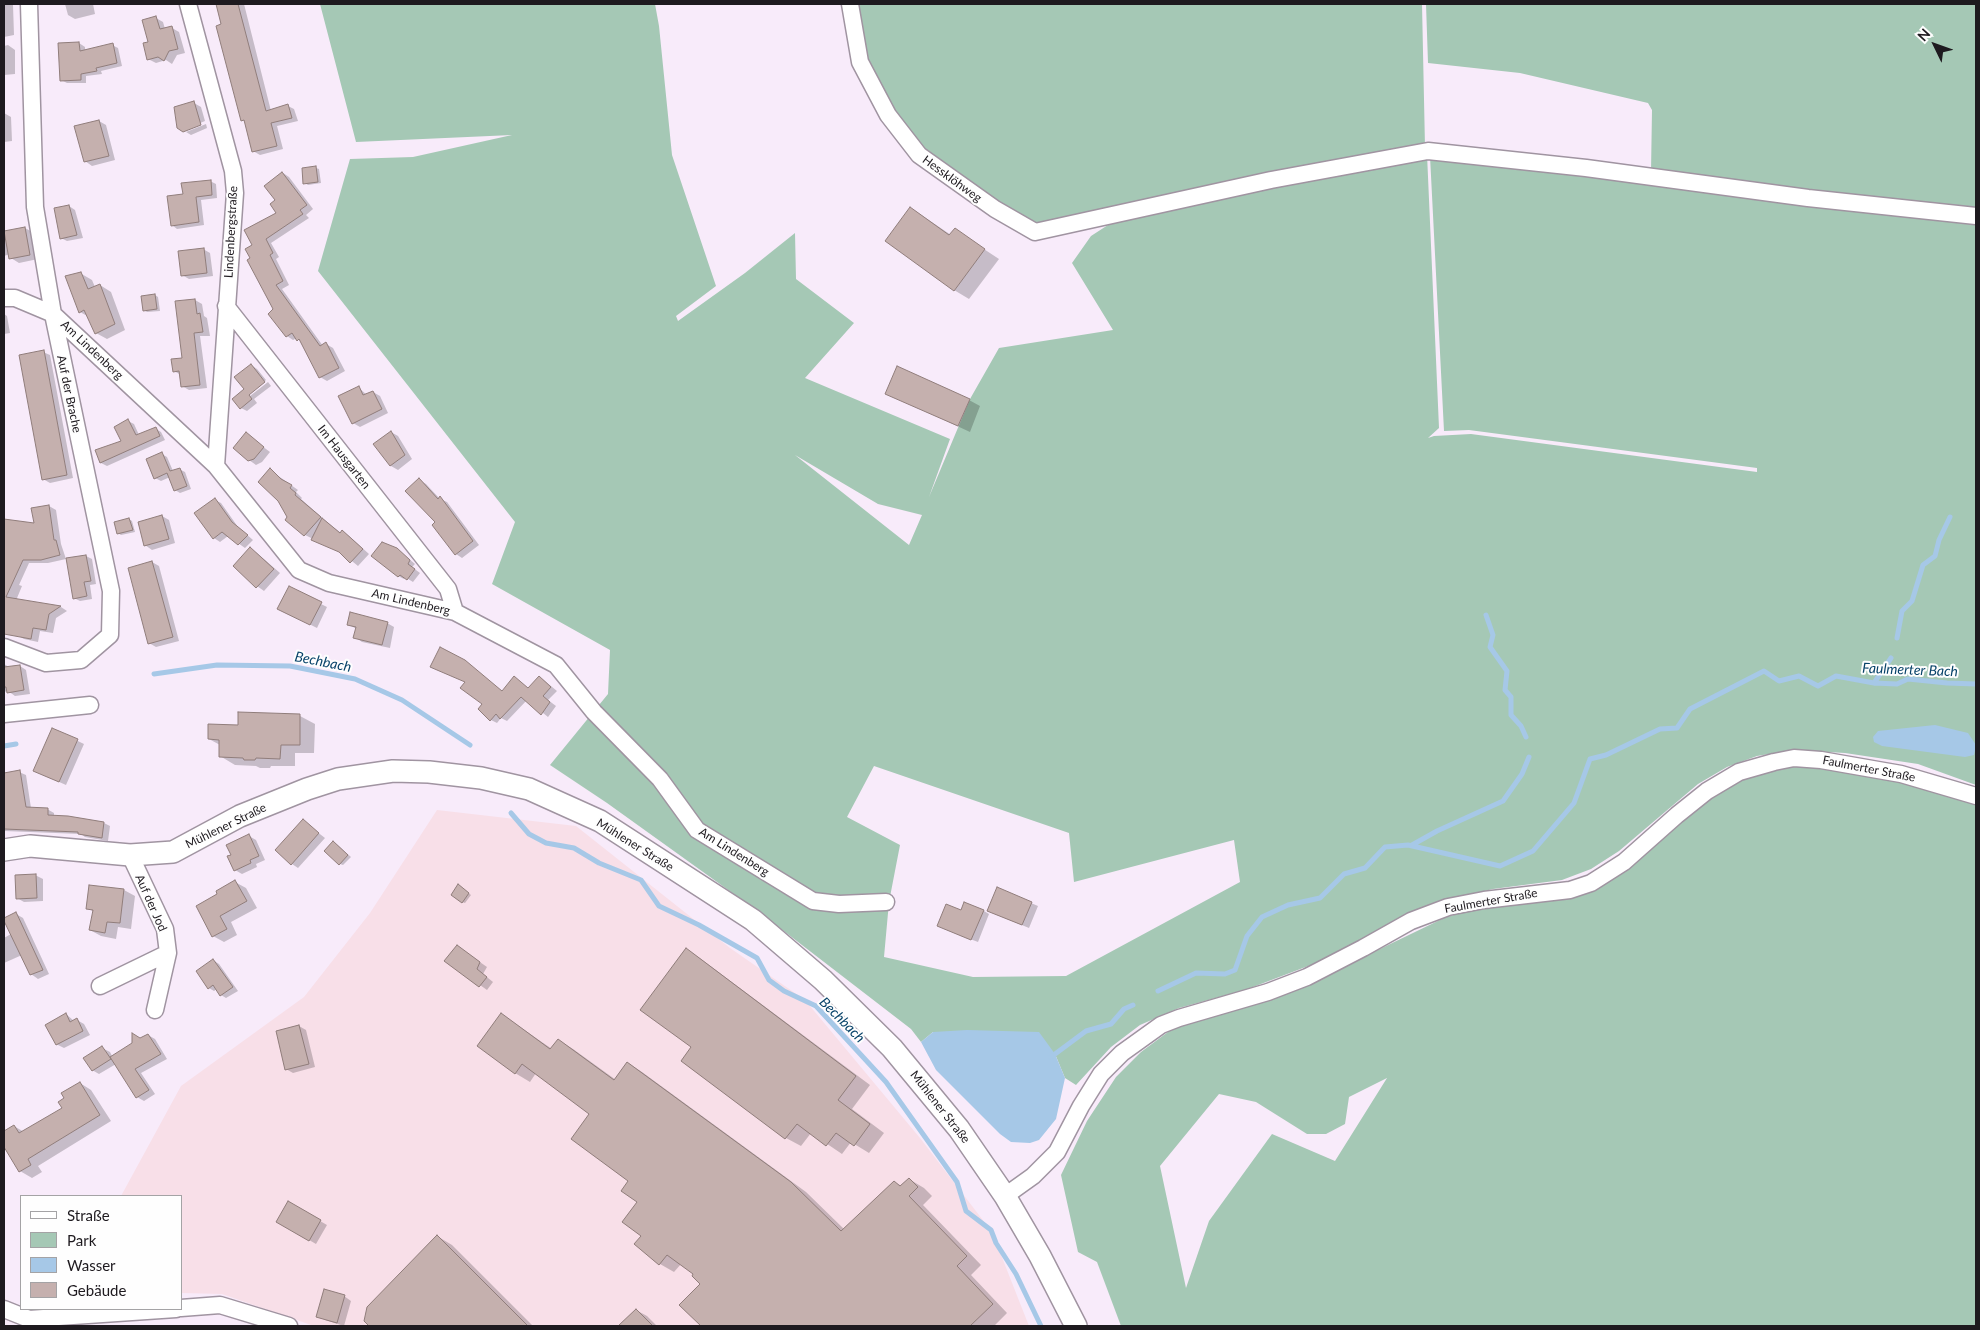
<!DOCTYPE html>
<meta charset="utf-8">
<style>
body{margin:0}
#map{position:relative;width:1980px;height:1330px;overflow:hidden;background:#f8ebfa;font-family:Lato,sans-serif}
canvas{display:block}
.frame{position:absolute;inset:0;border:5px solid #1e1a1f;pointer-events:none}
.legend{position:absolute;left:20px;top:1195px;width:162px;height:115px;box-sizing:border-box;background:#fefefe;border:1px solid #a4a3a5;margin:0;padding:6px 9px;list-style:none;font-size:15px;color:#1e1a1f}
.legend li{display:flex;align-items:center;gap:10px;height:25px}
.legend b{width:25px;border:1px solid #a4a3a5}
.north{position:absolute;left:1910px;top:20px;width:50px;height:50px;-webkit-text-stroke:4px #fefefe;paint-order:stroke;rotate:312deg;font-size:14px;font-weight:700;line-height:20px;text-align:center;color:#1e1a1f}
.north::after{content:'';display:block;margin:auto;width:18px;height:22px;background:#1e1a1f;clip-path:polygon(50% 0,100% 100%,50% 72%,0 100%)}
</style>
<div id="map">
<canvas width="1980" height="1330"></canvas>
<div class="frame"></div>
<ul class="legend">
<li><b style="height:6px;background:#fff"></b>Straße</li>
<li><b style="height:14px;background:#a5c8b5"></b>Park</li>
<li><b style="height:14px;background:#a6c8e7"></b>Wasser</li>
<li><b style="height:14px;background:#c5b0ae"></b>Gebäude</li>
</ul>
<div class="north">N</div>
</div>
<script>
const c = document.querySelector('canvas').getContext('2d');
c.lineJoin = 'round';
function fill(path, color) {
  c.fillStyle = color;
  c.fill(path, 'evenodd');
}
function toPath(rows) {
  const path = new Path2D();
  for (const r of rows) {
    path.moveTo(r[0], r[1]);
    for (let i = 2; i < r.length; i += 2) path.lineTo(r[i], r[i + 1]);
  }
  return path;
}
function trace(path, color, width, dash) {
  c.strokeStyle = color;
  c.lineWidth = width;
  c.lineCap = dash ? 'butt' : 'round';
  c.setLineDash(dash || []);
  c.stroke(path);
}
function label(font, color, halo, rows, align = 'center') {
  c.font = font + ' Lato,sans-serif';
  c.lineWidth = 4;
  c.setLineDash([]);
  c.textBaseline = 'middle';
  c.strokeStyle = halo;
  c.fillStyle = color;
  for (const [text, x, y, turn = 0] of rows) {
    c.save();
    c.translate(x, y);
    c.rotate((+turn || 0) * Math.PI / 180);
    c.textAlign = isNaN(turn) ? turn : align;
    if (halo) c.strokeText(text, 0, 0);
    c.fillText(text, 0, 0);
    c.restore();
  }
}
const industrial = toPath([
 [437,810,576,826,730,948,805,1000,920,1138,992,1232,1029,1326,314,1326,222,1294,181,1293,181,1196,121,1196,181,1086,304,997,370,913]
]);
const green = toPath([
 [320,4,655,4,659,26,672,155,716,286,676,316,678,321,745,273,795,233,796,279,854,323,805,378,950,439,929,497,970,399,999,348,1113,330,1072,263,1091,236,1108,225,1130,216,1427,154,1439,428,1428,438,1434,436,1471,434,1757,472,1757,468,1469,430,1444,431,1430,156,1976,219,1976,785,1918,764,1845,753,1793,750,1757,756,1727,767,1698,784,1619,851,1591,869,1562,880,1493,889,1451,899,1324,960,1245,990,1179,1008,1140,1025,1111,1047,1076,1085,1065,1078,1055,1054,933,1032,921,1042,911,1029,763,915,607,803,550,765,608,694,610,650,492,584,515,522,318,271,350,159,413,157,512,135,356,142],
 [795,455,878,504,922,515,909,545],
 [874,766,1069,833,1074,882,1234,840,1240,882,1066,976,973,977,884,957,889,902,900,845,847,817],
 [854,4,1422,4,1425,147,1048,224,1032,222,990,199,934,161,916,142,881,91,866,57],
 [1426,4,1976,4,1976,211,1651,172,1652,110,1648,103,1520,73,1428,63],
 [1813,762,1934,788,1976,805,1976,1326,1121,1326,1097,1262,1078,1252,1061,1175,1087,1121,1116,1077,1141,1052,1172,1029,1297,989,1444,918,1467,911,1559,897,1750,773],
 [1387,1078,1335,1161,1272,1134,1209,1221,1186,1288,1160,1166,1219,1094,1256,1102,1307,1134,1326,1134,1345,1124,1349,1097]
]);
const water = toPath([
 [1935,725,1968,733,1976,745,1974,755,1965,757,1882,746,1874,742,1873,737,1878,731],
 [967,1030,1039,1032,1055,1054,1065,1078,1056,1119,1039,1140,1030,1143,1011,1142,1000,1134,936,1070,921,1042,933,1032]
]);
const shadow = toPath([
 [4,4,16,5,13,5,14,35,4,37],
 [65,4,93,4,95,14,75,19,68,15],
 [217,4,244,4,271,111,288,106,294,109,298,121,277,126,283,149,260,155,253,151,245,121,242,120],
 [156,18,163,22,165,29,172,28,179,32,185,53,177,55,172,64,166,60,156,63,148,59,149,43],
 [79,43,85,47,85,51,112,45,118,48,122,66,101,71,102,74,86,76,86,83,67,83,61,80],
 [8,45,15,50,15,74,4,75,4,46],
 [194,103,201,107,205,121,183,130],
 [4,113,11,117,12,141,4,142],
 [99,121,106,125,115,160,92,166,85,161],
 [206,124,207,128,191,135,186,132],
 [316,168,319,169,321,183,308,185,305,183],
 [283,173,289,177,313,209,306,215,309,218,271,243,279,257,276,259,289,285,282,289,323,346,326,344,333,348,345,371,327,381,320,377,302,342,297,338,293,340,287,336,270,314,275,310,252,259,254,245,278,213,276,200],
 [210,181,216,184,217,198,201,200,204,225,177,229,172,225,184,195],
 [69,206,75,210,83,238,67,241,61,238],
 [911,208,951,235,955,230,999,259,969,299,954,290],
 [25,228,34,233,38,259,19,263,11,258,10,254,4,256,4,232],
 [203,249,210,253,213,276,189,279,182,275],
 [80,273,92,280,95,287,100,285,111,292,125,330,107,339,96,333,89,317,80,312],
 [155,295,158,297,160,311,147,312,144,310],
 [195,300,202,304,204,316,207,318,210,336,200,336,207,388,189,390,182,386,181,375,174,371,183,359,176,302],
 [4,314,7,316,10,333,4,334],
 [43,352,50,355,73,478,50,483,43,479],
 [251,365,257,369,266,380,250,393,250,396,268,382,271,386,254,399,257,403,247,411,241,408],
 [359,388,367,395,373,392,380,396,388,413,360,427,353,423],
 [886,393,969,400,980,406,970,432],
 [128,421,134,424,139,435,156,429,161,432,165,440,107,466,101,463,97,451,122,441],
 [391,432,398,436,412,459,398,470,391,466,375,444],
 [246,434,270,452,262,462,256,465,249,460],
 [162,454,167,457,173,471,179,469,185,472,191,489,180,493,175,490,170,477,161,481,155,478],
 [270,470,298,490,296,492,302,498,301,499,327,522,341,533,342,532,349,536,369,554,358,566,342,553,305,535,289,517],
 [419,480,426,484,440,499,447,502,479,545,462,558,456,554,437,522],
 [215,500,221,503,238,527,253,540,245,548,228,536,220,542,214,538],
 [49,506,56,510,61,544,66,559,48,563,29,563,19,585,22,586,10,615,4,612,4,521,36,525],
 [162,516,169,520,175,543,152,550,145,545],
 [129,519,132,521,135,532,121,535,118,533],
 [250,549,257,553,280,573,264,591,257,586],
 [403,554,415,564,412,567,420,573,413,582,405,577,404,579,398,576],
 [86,556,92,559,96,584,90,585,92,599,80,601,74,598],
 [152,562,159,566,179,641,156,647,149,643],
 [23,601,61,607,67,611,56,618,53,633,40,631,38,642,24,639,17,635],
 [321,604,327,607,317,628,285,612],
 [387,623,394,627,390,648,362,642,355,637,357,629,349,625],
 [464,661,503,692,514,678,529,689,540,677,557,691,548,700,556,706,548,717,527,700,507,721,501,718,497,723,491,720,484,704,466,683],
 [4,664,9,667,20,666,26,670,30,694,15,696,8,691,4,692],
 [300,716,315,724,314,753,295,753,295,766,271,766,270,768,260,768,256,766,235,765,220,756,220,745,209,739,239,727],
 [53,729,84,744,66,785,41,774],
 [19,772,26,775,31,808,47,809,54,813,54,817,104,823,110,826,108,841,85,837,81,834,4,831,4,774],
 [303,821,325,838,298,868,292,864],
 [249,836,256,840,265,860,256,864,257,867,242,874,235,870,232,855],
 [334,842,351,857,343,865,340,864],
 [35,875,43,879,43,901,24,902,17,898],
 [235,882,246,888,257,908,231,922,237,935,224,942,213,936,219,895],
 [91,886,124,890,135,896,131,929,118,927,116,939,101,936,90,930,94,912,88,908],
 [462,888,471,895,465,903,462,902],
 [998,889,1038,906,1029,928,995,914],
 [962,911,984,911,989,914,978,942,944,929],
 [16,914,23,918,49,974,38,979,31,974,22,955,4,963,4,938,11,934],
 [687,950,701,959,870,1085,852,1109,884,1133,869,1153,851,1142,842,1154,811,1133,801,1146,786,1138,682,1060,692,1047],
 [464,951,487,967,483,974,493,982,487,990,446,961],
 [213,960,219,964,238,991,226,998,221,995,217,989,214,991,209,988],
 [66,1014,74,1021,77,1020,84,1024,90,1035,64,1048,56,1044],
 [501,1014,552,1049,558,1040,573,1049,616,1080,628,1063,642,1072,806,1192,845,1230,894,1182,902,1186,909,1179,924,1188,932,1196,923,1205,981,1265,971,1275,1007,1313,994,1326,703,1326,681,1305,701,1284,695,1274,681,1264,674,1272,660,1264,643,1236,638,1202,630,1180,591,1114,536,1073,530,1082,515,1073],
 [299,1026,306,1030,315,1067,293,1073,286,1069],
 [148,1035,155,1039,167,1059,141,1073,155,1094,144,1101,137,1097,116,1064,99,1074,92,1070,102,1048,110,1052,112,1056],
 [80,1083,91,1090,111,1121,38,1166,42,1172,32,1178,20,1171,4,1145,4,1133,14,1126,24,1132,64,1108],
 [289,1203,327,1225,316,1244,278,1222],
 [437,1236,452,1245,533,1326,371,1326,365,1321],
 [344,1296,351,1301,344,1326,325,1320,318,1316],
 [636,1310,647,1316,657,1326,619,1326]
]);
const stream = toPath([
 [1486,615,1493,635,1490,647,1507,671,1505,690,1511,697,1511,715,1521,726,1526,737],
 [1897,638,1902,611,1912,601,1923,565,1935,556,1939,540,1950,517],
 [154,674,217,665,290,666,355,679,402,700,470,745],
 [1874,683,1891,658],
 [4,746,16,744],
 [511,813,529,834,546,843,574,848,599,863,641,880,659,906,699,925,757,958,769,980,784,991,816,1006,886,1082,957,1182,966,1211,991,1230,996,1243,1016,1274,1041,1326],
 [1412,845,1437,831,1503,801,1522,774,1529,757],
 [1158,991,1196,973,1225,974,1235,970,1247,936,1262,917,1288,905,1320,898,1344,874,1365,868,1385,847,1408,845,1500,866,1533,851,1574,803,1590,759,1606,755,1660,729,1677,728,1690,709,1764,671,1779,681,1799,676,1818,686,1836,676,1874,683,1897,684,1908,679,1947,683,1976,684],
 [1051,1057,1086,1031,1111,1024,1124,1009,1133,1005]
]);
const building = toPath([
 [216,4,238,4,266,111,288,104,292,118,271,123,277,146,252,152,244,120,241,121,216,26,221,24,216,4],
 [156,16,160,29,172,26,178,49,169,51,164,61,158,57,147,60,143,43,148,42,142,20,156,16],
 [79,42,80,51,113,43,117,63,96,68,97,71,81,74,81,80,60,81,58,43,79,42],
 [194,101,201,125,183,132,177,128,174,107,194,101],
 [99,120,109,156,84,162,74,126,99,120],
 [316,166,318,182,303,184,302,168,316,166],
 [282,172,307,205,300,210,303,214,266,239,273,253,270,255,283,281,276,285,320,346,326,342,339,368,319,378,299,339,297,341,292,333,286,337,268,314,273,309,247,260,250,258,245,249,252,245,244,230,276,213,270,204,275,200,264,186,282,172],
 [211,180,212,195,196,197,199,222,171,226,167,196,183,194,181,183,211,180],
 [69,205,77,235,60,239,54,208,69,205],
 [910,207,949,235,955,228,985,249,954,291,885,241,910,207],
 [25,227,30,255,9,259,4,231,25,227],
 [204,248,207,273,181,276,178,251,204,248],
 [81,272,88,289,100,284,115,324,95,334,84,310,79,313,65,276,81,272],
 [155,294,157,309,143,311,141,296,155,294],
 [195,299,197,314,200,313,203,332,194,333,200,385,181,387,179,371,173,372,171,359,182,358,175,301,195,299],
 [44,350,67,475,42,480,19,355,44,350],
 [251,364,265,382,249,395,252,399,240,409,232,399,244,389,234,377,251,364],
 [897,366,970,399,958,426,885,394,897,366],
 [359,386,363,395,373,391,382,409,352,424,338,396,359,386],
 [128,419,136,435,156,427,160,436,100,463,95,450,121,441,114,427,128,419],
 [391,431,405,455,390,466,373,444,391,431],
 [246,432,264,447,254,459,248,461,233,448,246,432],
 [162,452,170,471,180,468,187,486,174,491,167,473,154,479,146,459,162,452],
 [270,468,281,479,292,485,290,488,296,493,295,495,321,517,304,536,285,520,287,517,278,501,258,482,270,468],
 [419,478,438,499,440,496,473,541,455,555,432,525,435,522,405,491,419,478],
 [215,498,232,522,248,535,238,545,222,532,213,539,194,513,215,498],
 [49,505,54,540,56,540,60,555,41,560,23,560,6,597,61,606,49,614,46,630,33,628,31,639,4,634,4,519,34,523,31,508,49,505],
 [162,515,169,539,144,546,138,522,162,515],
 [129,518,133,530,117,534,114,522,129,518],
 [322,518,340,533,342,530,363,549,350,563,339,552,311,540,322,518],
 [382,542,397,548,410,560,408,564,415,569,407,580,400,575,398,577,371,556,382,542],
 [250,547,274,569,256,588,233,566,250,547],
 [86,555,91,581,84,582,87,596,73,599,66,558,86,555],
 [152,561,173,637,148,644,128,568,152,561],
 [289,586,322,602,310,625,277,609,289,586],
 [350,612,388,622,382,645,353,638,356,627,347,625,350,612],
 [440,647,465,660,502,691,514,676,528,688,539,676,551,687,543,696,550,702,541,715,521,697,500,719,496,714,490,721,478,709,482,704,460,688,465,682,430,667,440,647],
 [20,665,24,690,7,693,6,687,4,687,4,667,20,665],
 [238,712,300,714,300,745,281,745,280,759,256,758,255,760,244,760,243,758,219,757,219,740,208,739,208,724,238,725,238,712],
 [52,728,78,739,59,782,33,771,52,728],
 [20,770,26,807,48,808,48,815,68,816,104,822,102,838,78,834,78,832,4,829,4,773,20,770],
 [303,819,319,833,291,865,275,850,303,819],
 [249,834,259,856,250,860,251,863,234,871,227,856,231,855,226,845,249,834],
 [333,841,348,855,339,865,324,851,333,841],
 [36,874,37,898,16,899,15,875,36,874],
 [235,880,247,901,220,916,227,929,212,937,196,906,217,894,216,891,235,880],
 [458,884,469,893,462,903,451,895,458,884],
 [89,885,124,889,120,923,107,922,105,933,89,930,93,910,86,909,89,885],
 [997,887,1032,902,1022,925,987,911,997,887],
 [964,902,984,910,971,940,937,926,946,904,961,910,964,902],
 [16,912,43,970,30,975,4,921,4,918,16,912],
 [457,945,480,962,477,969,487,977,479,987,444,961,457,945],
 [686,948,856,1076,838,1100,870,1124,854,1146,836,1133,826,1146,797,1124,785,1139,681,1061,691,1047,640,1010,686,948],
 [213,959,233,987,220,996,213,985,208,989,196,971,213,959],
 [66,1013,70,1022,77,1018,83,1031,56,1045,45,1025,66,1013],
 [501,1013,550,1049,558,1039,614,1080,627,1062,791,1182,841,1231,894,1181,900,1186,909,1178,918,1187,909,1196,967,1256,957,1266,993,1304,970,1326,701,1326,679,1305,700,1284,692,1276,693,1274,667,1255,659,1265,634,1244,641,1236,622,1222,637,1202,621,1191,628,1181,571,1139,589,1114,522,1064,515,1074,477,1046,501,1013],
 [299,1025,309,1064,285,1070,276,1031,299,1025],
 [132,1033,140,1038,148,1034,161,1054,135,1069,149,1090,136,1098,110,1057,132,1043,132,1033],
 [102,1046,111,1059,92,1071,83,1058,102,1046],
 [80,1082,100,1115,28,1159,31,1165,19,1172,4,1147,4,1131,14,1125,19,1133,62,1108,58,1102,64,1098,61,1093,80,1082],
 [288,1201,321,1220,309,1241,276,1222,288,1201],
 [437,1235,528,1326,369,1326,364,1321,367,1307,437,1235],
 [324,1289,345,1295,337,1323,316,1317,324,1289],
 [636,1309,653,1326,618,1326,636,1309]
]);
const minor = toPath([
 [188,4,233,171,235,193,216,466],
 [850,4,860,62,888,115,919,155,995,209,1035,232,1271,180,1428,151,1586,168,1808,198,1976,216],
 [4,298,15,298,53,314,216,466,299,570,329,583,455,612,556,665,594,712,660,779,697,830,813,901,839,904,886,902],
 [226,306,448,589,455,612],
 [4,647,46,663,81,660,110,635,111,591,53,314,35,207,29,4],
 [4,714,90,705],
 [130,855,165,929,168,953,155,1010],
 [100,986,168,953],
 [1005,1196,1033,1176,1057,1152,1081,1106,1101,1074,1122,1053,1161,1025,1179,1018,1268,992,1307,977,1363,948,1411,921,1448,907,1484,900,1570,890,1591,883,1624,862,1677,815,1707,791,1739,772,1774,762,1794,758,1821,760,1901,774,1976,796],
 [181,1308,220,1305,289,1326],
 [4,1309,29,1319,176,1309]
]);
const major = toPath([
 [4,850,30,846,130,855,173,852,240,816,307,789,338,779,393,771,429,772,481,778,529,789,600,821,753,920,823,980,892,1048,959,1129,1005,1196,1040,1256,1076,1326]
]);
const streetNames = [
 ["Hessklöhweg",952,179,36],
 ["Lindenbergstraße",231,232,-87],
 ["Am Lindenberg",92,350,43],
 ["Auf der Brache",69,394,78],
 ["Im Hausgarten",344,457,52],
 ["Am Lindenberg",411,602,13],
 ["Faulmerter Straße",1869,769,11],
 ["Mühlener Straße",226,826,-26],
 ["Mühlener Straße",635,845,32],
 ["Am Lindenberg",734,852,32],
 ["Faulmerter Straße",1491,901,-10],
 ["Auf der Jod",151,903,66],
 ["Mühlener Straße",940,1107,52]
];
const waterNames = [
 ["Bechbach",323,662,11],
 ["Faulmerter Bach",1910,670,2],
 ["Bechbach",842,1020,45]
];
fill(industrial, '#f8dfe8');
fill(green, '#a5c8b5');
fill(water, '#a6c8e7');
fill(shadow, '#0003');
trace(stream, '#a6c8e7', 5);
fill(building, '#c5b0ae');
trace(building, '#907d7b', 1);
trace(minor, '#a094a1', 19);
trace(major, '#a094a1', 24);
trace(minor, '#fff', 16);
trace(major, '#fff', 21);
label('12px', '#1e1a1f', '#fefefe', streetNames);
label('italic 14px', '#074269', '#fefefe', waterNames);
</script>
